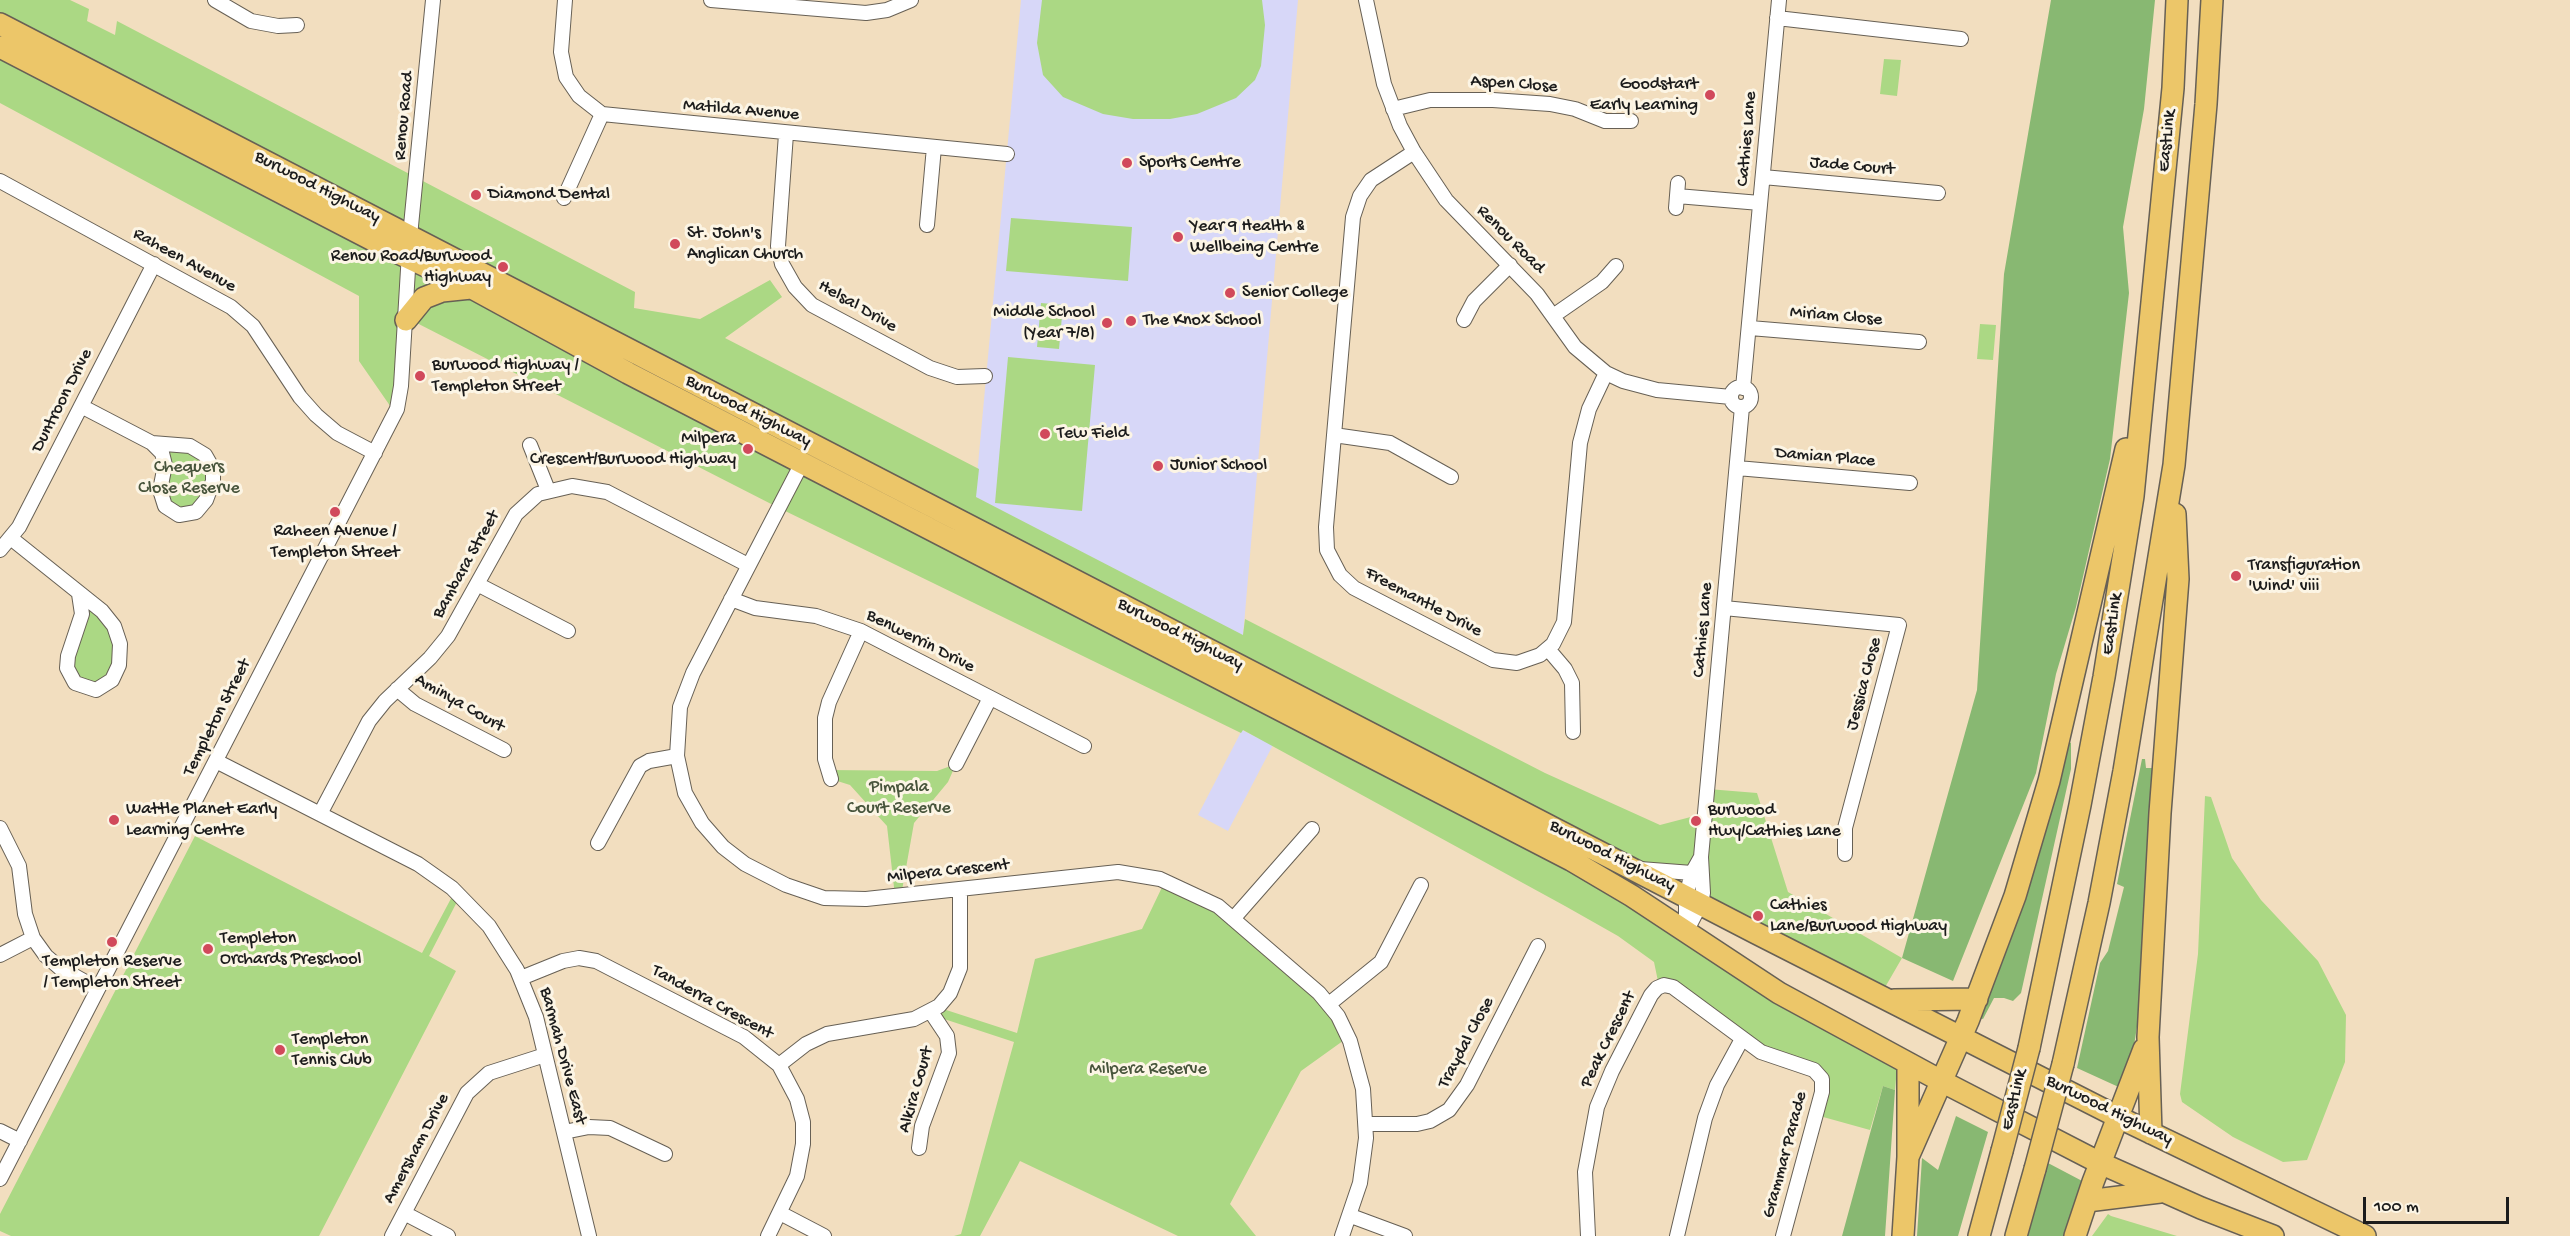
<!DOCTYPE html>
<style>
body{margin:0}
#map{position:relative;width:2570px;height:1236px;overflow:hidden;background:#f2debf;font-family:"Gochi Hand",sans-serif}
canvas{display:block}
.scale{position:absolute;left:2363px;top:1197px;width:146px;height:27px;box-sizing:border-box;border:3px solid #1c1c1c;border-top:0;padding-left:8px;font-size:18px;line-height:21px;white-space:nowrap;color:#1c1c1c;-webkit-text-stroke:4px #fcf5e5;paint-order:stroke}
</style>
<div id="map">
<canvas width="2570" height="1236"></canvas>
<div class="scale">100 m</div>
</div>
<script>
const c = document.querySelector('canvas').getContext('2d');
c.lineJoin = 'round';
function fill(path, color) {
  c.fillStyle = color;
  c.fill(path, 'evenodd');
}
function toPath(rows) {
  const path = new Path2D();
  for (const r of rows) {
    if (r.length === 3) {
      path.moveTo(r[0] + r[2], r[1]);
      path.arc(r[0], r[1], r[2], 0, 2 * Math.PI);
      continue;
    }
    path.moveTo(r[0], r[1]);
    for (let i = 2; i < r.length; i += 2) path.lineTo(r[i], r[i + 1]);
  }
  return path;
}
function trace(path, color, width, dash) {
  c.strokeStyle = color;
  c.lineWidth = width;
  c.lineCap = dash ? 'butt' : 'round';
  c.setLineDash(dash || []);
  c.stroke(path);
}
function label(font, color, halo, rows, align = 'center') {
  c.font = font + ' "Gochi Hand",sans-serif';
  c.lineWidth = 6;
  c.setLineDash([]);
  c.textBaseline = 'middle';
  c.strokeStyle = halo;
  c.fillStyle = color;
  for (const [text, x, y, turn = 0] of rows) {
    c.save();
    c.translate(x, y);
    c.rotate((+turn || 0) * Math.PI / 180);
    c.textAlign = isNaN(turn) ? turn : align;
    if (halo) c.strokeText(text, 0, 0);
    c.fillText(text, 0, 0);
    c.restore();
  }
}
const built = toPath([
 [1021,0,1298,0,1243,636,975,497],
 [1242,730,1273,745,1228,831,1198,815]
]);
const green = toPath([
 [0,0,70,0,89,9,87,21,115,35,117,21,635,292,634,308,700,319,770,280,782,297,725,338,979,469,976,497,1243,635,1245,619,1545,773,1660,825,1706,813,1708,789,1757,793,1788,892,1902,958,1880,996,1703,893,1692,873,1636,870,0,24],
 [1042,0,1262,0,1265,25,1261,66,1255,80,1236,98,1197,114,1170,119,1133,119,1103,114,1063,97,1043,75,1037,43],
 [0,50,1571,860,1898,1057,1895,1090,1883,1086,1870,1130,1816,1115,1822,1079,1769,1055,1697,1005,1659,986,1654,962,1618,936,1565,906,1243,730,1241,733,779,508,407,318,395,413,359,361,359,296,0,103],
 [1884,59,1901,60,1897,96,1880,94],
 [1011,218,1132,227,1128,281,1006,271],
 [1041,303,1063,305,1059,349,1037,347],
 [1980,324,1996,325,1993,360,1977,359],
 [1008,357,1095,365,1082,511,995,503],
 [164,445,185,445,213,469,203,505,168,509],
 [79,595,118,636,112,680,79,685,69,652],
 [956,764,948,782,914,823,901,896,895,896,887,826,850,785,831,779,827,770,937,771],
 [2205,796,2211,797,2232,858,2261,900,2318,961,2346,1015,2345,1062,2307,1160,2283,1162,2233,1137,2182,1102,2180,1094,2198,954],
 [195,836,422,953,455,891,460,896,429,956,456,971,319,1236,11,1236,0,1231,0,1214],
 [1165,881,1187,890,1307,981,1347,1038,1301,1071,1230,1204,1256,1236,1178,1236,1020,1161,980,1236,954,1236,961,1234,1014,1042,935,1016,937,1007,1017,1033,1035,959,1142,929],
 [2108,1214,2111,1216,2177,1236,2092,1236]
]);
const forest = toPath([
 [2051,0,2155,0,2144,109,2123,227,2129,293,2110,459,2076,607,2056,674,2036,773,1953,981,1902,958,1977,690,2004,274],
 [2066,741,2071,743,2071,769,2021,993,2013,1001,2004,998,1994,998,1983,1019,1979,1018],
 [2142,759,2145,759,2146,768,2157,768,2139,1013,2131,1066,2123,1089,2077,1068,2100,963,2108,951,2124,887,2117,884],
 [1883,1086,1895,1090,1885,1236,1842,1236],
 [1956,1116,1988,1132,1958,1236,1917,1236,1922,1158,1938,1170],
 [2048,1163,2086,1183,2070,1236,2026,1236]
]);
const minor = toPath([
 [215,0,251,21,278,26,297,25],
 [565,0,561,52,566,77,579,96,602,114,1007,154],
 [711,0,866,13,887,10,911,0],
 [1366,0,1384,84,1400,126,1414,152,1446,200,1537,294,1575,347,1606,373,1623,381,1657,390,1731,397],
 [1777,18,1961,39],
 [1393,109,1430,100,1493,100,1550,104,1575,109,1605,121,1631,121],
 [786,134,778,246,782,264,795,287,812,305,930,368,957,377,985,376],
 [1414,152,1371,180,1360,196,1353,217,1326,527,1327,550,1340,575,1354,588,1493,660,1517,663,1540,655,1553,644,1564,622,1580,443,1589,409,1606,373],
 [1763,177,1938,193],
 [0,181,231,307,253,326,300,397,316,415,337,433,375,453],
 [1677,196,1760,203],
 [564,198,602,114],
 [1676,208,1678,183],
 [927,225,934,147],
 [1553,316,1602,282,1616,266],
 [1464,320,1474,301,1510,265],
 [1750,328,1919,342],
 [1741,397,10],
 [1743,388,1779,0],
 [81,406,152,443,190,446,205,455,213,469,213,481,206,500,196,512,179,515,165,506,160,490,165,465,162,453,152,443],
 [1334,435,1390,443,1451,477],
 [530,445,548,490],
 [802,463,693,673,680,707,677,756,685,793,702,823,723,847,745,864,786,885,824,898,866,899,1118,872,1160,879,1218,906,1319,993,1338,1016,1350,1041,1363,1089,1366,1138,1360,1183,1342,1236],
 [1737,468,1910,483],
 [12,539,102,611,114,626,120,644,119,665,112,680,96,690,75,683,67,668,68,656,82,614,79,594],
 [0,550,19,527,154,264],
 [479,585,568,631],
 [731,599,755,608,816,616,861,631,1084,746],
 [1724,608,1899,625,1845,828,1845,854],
 [1548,649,1565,669,1572,683,1573,732],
 [397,689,415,704,504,750],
 [216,761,418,864,452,888,489,926,517,970,536,1017,589,1236],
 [956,764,990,698],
 [831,779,825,759,825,718,829,702,861,631],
 [320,814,369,721,385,701,430,658,448,636,516,514,538,494,572,486,607,492,748,565],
 [0,828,19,866,25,914,33,938,46,956,60,968,98,989],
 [598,843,640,766,649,761,677,756],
 [1640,869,1692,873],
 [1233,919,1312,829],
 [1686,930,1686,896,1692,873,1701,857],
 [1686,932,1701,903,1703,893,1701,857,1742,407],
 [0,955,33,938],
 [521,978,563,961,579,958,596,961,744,1037,779,1065,797,1099,803,1122,803,1144,797,1176,768,1236],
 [1329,1004,1381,962,1421,885],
 [779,1065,806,1044,827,1034,914,1019,939,1006,950,993,960,968,960,889],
 [1366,1124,1417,1124,1430,1121,1449,1110,1467,1085,1538,946],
 [0,1131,20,1141],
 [564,1132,589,1127,610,1128,665,1154],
 [919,1148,922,1126,949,1053,947,1036,931,1012],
 [0,1179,397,409,401,386,410,236,433,0],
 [404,1213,448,1236],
 [780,1213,824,1236],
 [1351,1216,1405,1236],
 [392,1236,467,1093,489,1073,545,1055],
 [1588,1236,1585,1172,1597,1107,1612,1071,1651,995,1657,988,1664,985,1673,987,1761,1052,1814,1070,1822,1079,1822,1092,1783,1236],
 [1677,1236,1705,1118,1717,1085,1742,1039]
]);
const highway = toPath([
 [0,24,1756,933,2118,1117,2365,1236],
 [0,47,392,250,472,288,628,373,1571,860,1632,896,1779,993,1943,1082,2100,1163,2201,1208,2273,1236],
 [406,320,424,298,442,291,471,288],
 [1894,1000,1977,999],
 [2029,1048,2080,805,2104,677,2133,496,2173,88,2177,0],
 [2063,1064,2099,903,2124,771,2174,465,2206,104,2212,0],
 [2151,1133,2148,1037,2160,813,2178,579,2175,514],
 [1908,1157,1968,1021,2015,896,2049,781,2126,449],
 [2087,1201,2160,1192],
 [1903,1236,1908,1157,1908,1063],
 [1979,1236,2002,1151],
 [2016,1236,2035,1169],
 [2075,1236,2093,1182,2144,1049]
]);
const highwayBridge = toPath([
 [2002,1151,2029,1048],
 [2035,1169,2063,1064]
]);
const markers = [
 [1710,95,6,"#d1495b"],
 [1127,163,6,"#d1495b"],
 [476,195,6,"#d1495b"],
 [1178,237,6,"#d1495b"],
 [675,244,6,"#d1495b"],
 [503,267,6,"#d1495b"],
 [1230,293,6,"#d1495b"],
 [1131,321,6,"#d1495b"],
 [1107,323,6,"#d1495b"],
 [420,376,6,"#d1495b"],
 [1045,434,6,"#d1495b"],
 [748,449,6,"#d1495b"],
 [1158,466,6,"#d1495b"],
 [335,512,6,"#d1495b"],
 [2236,576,6,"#d1495b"],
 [114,820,6,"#d1495b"],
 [1696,821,6,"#d1495b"],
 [1758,916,6,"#d1495b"],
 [112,942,6,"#d1495b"],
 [208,949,6,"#d1495b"],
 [280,1050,6,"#d1495b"]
];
const streetNames = [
 ["Aspen Close",1514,85,4],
 ["Matilda Avenue",741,111,5],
 ["Renou Road",405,116,-85],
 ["Cathies Lane",1748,139,-85],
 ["EastLink",2168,141,-84],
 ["Jade Court",1852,167,5],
 ["Burwood Highway",317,188,27],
 ["Renou Road",1510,240,45],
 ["Raheen Avenue",184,261,29],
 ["Helsal Drive",857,307,30],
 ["Miriam Close",1836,317,5],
 ["Duntroon Drive",63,401,-63],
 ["Burwood Highway",748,412,27],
 ["Damian Place",1825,458,5],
 ["Bambara Street",467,565,-61],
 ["Freemantle Drive",1423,603,28],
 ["EastLink",2113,624,-81],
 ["Cathies Lane",1704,630,-85],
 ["Burwood Highway",1180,635,27],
 ["Benwerrin Drive",920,642,27],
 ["Jessica Close",1865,684,-75],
 ["Aminya Court",459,704,30],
 ["Templeton Street",218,718,-63],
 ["Burwood Highway",1612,857,27],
 ["Milpera Crescent",948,872,-6],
 ["Tanderra Crescent",712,1003,29],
 ["Peak Crescent",1609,1040,-64],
 ["Traydal Close",1467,1043,-62],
 ["Barmah Drive East",562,1056,75],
 ["Alkira Court",917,1090,-74],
 ["EastLink",2015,1100,-76],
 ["Burwood Highway",2109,1111,26],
 ["Amersham Drive",417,1149,-62],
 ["Grammar Parade",1786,1155,-75]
];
const poiNames = [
 ["Goodstart",1698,85,"right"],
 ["Early Learning",1698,106,"right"],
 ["Sports Centre",1139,163],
 ["Diamond Dental",488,195],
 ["Year 9 Health &",1190,227],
 ["Wellbeing Centre",1190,248],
 ["St. John's",687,234],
 ["Anglican Church",687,255],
 ["Renou Road/Burwood",491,257,"right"],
 ["Highway",491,278,"right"],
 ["Senior College",1242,293],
 ["Middle School",1095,313,"right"],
 ["(Year 7/8)",1095,334,"right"],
 ["The Knox School",1143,321],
 ["Burwood Highway /",432,366],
 ["Templeton Street",432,387],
 ["Tew Field",1057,434],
 ["Milpera",736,439,"right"],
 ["Crescent/Burwood Highway",736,460,"right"],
 ["Junior School",1170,466],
 ["Raheen Avenue /",335,532,"center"],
 ["Templeton Street",335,553,"center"],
 ["Transfiguration",2248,566],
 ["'Wind' viii",2248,587],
 ["Wattle Planet Early",126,810],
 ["Learning Centre",126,831],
 ["Burwood",1708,811],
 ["Hwy/Cathies Lane",1708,832],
 ["Cathies",1770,906],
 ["Lane/Burwood Highway",1770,927],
 ["Templeton",220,939],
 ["Orchards Preschool",220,960],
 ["Templeton Reserve",112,962,"center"],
 ["/ Templeton Street",112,983,"center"],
 ["Templeton",292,1040],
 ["Tennis Club",292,1061]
];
const parkNames = [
 ["Chequers",189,468],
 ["Close Reserve",189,489],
 ["Pimpala",899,788],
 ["Court Reserve",899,809],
 ["Milpera Reserve",1148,1070]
];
fill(built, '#d7d7f8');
fill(green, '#abd884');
fill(forest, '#88b872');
trace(minor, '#676055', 16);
trace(highway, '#676055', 24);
trace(minor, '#fff', 14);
trace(highway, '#ecc669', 21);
trace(highwayBridge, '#676055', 24, []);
trace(highwayBridge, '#ecc669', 21);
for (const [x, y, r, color] of markers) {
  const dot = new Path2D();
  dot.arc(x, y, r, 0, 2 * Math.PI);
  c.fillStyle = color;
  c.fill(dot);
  trace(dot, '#fcf5e5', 2);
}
label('18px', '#1c1c1c', '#fcf5e5', streetNames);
label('18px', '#1c1c1c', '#fcf5e5', poiNames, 'left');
label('18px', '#47543b', '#fcf5e5', parkNames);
</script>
